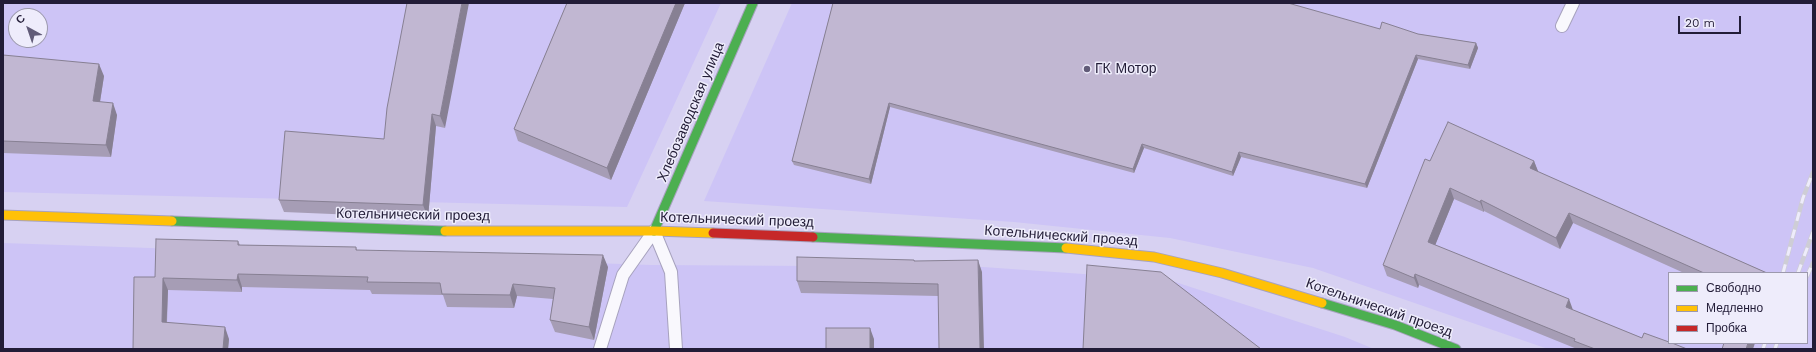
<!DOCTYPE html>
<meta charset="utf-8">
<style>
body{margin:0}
#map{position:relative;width:1816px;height:352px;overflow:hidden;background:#d7d1f2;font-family:"Work Sans",sans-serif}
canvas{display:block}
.frame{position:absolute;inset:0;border:4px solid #221c37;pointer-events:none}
.legend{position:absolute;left:1668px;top:272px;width:140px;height:72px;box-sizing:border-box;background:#eeecfb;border:1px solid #9c99ad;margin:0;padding:5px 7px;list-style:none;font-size:12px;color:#221c37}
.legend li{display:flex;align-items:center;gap:8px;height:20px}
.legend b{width:20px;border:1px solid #9c99ad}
.north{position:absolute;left:8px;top:8px;width:40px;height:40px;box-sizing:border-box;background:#eeecfb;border:1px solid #9c99ad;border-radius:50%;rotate:320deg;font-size:11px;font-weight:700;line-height:16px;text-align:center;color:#221c37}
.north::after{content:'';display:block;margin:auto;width:14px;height:18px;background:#615b78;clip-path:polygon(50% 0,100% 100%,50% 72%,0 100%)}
.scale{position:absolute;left:1678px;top:16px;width:63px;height:18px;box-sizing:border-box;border:2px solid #221c37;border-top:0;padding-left:5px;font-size:12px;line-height:14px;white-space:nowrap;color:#221c37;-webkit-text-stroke:3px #eeecfb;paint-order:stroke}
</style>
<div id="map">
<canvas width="1816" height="352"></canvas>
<div class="frame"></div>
<ul class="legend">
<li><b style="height:5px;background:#4caf50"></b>Свободно</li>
<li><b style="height:5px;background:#ffc107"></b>Медленно</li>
<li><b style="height:5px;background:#c62828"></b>Пробка</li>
</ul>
<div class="north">С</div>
<div class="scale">20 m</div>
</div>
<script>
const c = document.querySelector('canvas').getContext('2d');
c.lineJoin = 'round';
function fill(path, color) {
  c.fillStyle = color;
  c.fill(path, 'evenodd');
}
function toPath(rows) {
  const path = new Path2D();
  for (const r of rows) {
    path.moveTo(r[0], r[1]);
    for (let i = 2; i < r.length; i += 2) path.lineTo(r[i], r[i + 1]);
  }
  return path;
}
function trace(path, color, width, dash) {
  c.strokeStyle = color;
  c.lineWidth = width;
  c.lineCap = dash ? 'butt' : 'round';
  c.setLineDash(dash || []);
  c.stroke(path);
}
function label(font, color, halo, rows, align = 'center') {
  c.font = font + ' "Work Sans",sans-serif';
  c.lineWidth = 3;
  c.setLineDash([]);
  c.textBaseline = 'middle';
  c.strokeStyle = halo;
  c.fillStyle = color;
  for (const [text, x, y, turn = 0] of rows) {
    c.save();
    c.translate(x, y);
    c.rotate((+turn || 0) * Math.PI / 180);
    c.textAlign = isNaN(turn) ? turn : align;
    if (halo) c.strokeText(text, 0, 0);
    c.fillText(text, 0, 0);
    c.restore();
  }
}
const built = toPath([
 [3,3,721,3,627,207,3,192],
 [16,16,40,16,40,40,16,40],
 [792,3,1813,3,1813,349,1548,349,1313,268,1170,238,1014,222,704,201],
 [1669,273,1807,273,1807,343,1669,343],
 [3,243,651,265,983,267,1169,280,1345,337,1374,349,3,349]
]);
const lane = toPath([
 [1562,26,1573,3],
 [654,231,671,272,676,349],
 [600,349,623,275,654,231]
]);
const fast = toPath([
 [172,221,445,231],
 [654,231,753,3],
 [813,237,1066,248],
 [1322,303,1395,325,1456,349]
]);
const slow = toPath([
 [3,215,172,221],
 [445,231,654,231,713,233],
 [1066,248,1154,257,1222,273,1322,303]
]);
const jam = toPath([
 [713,233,813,237]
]);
const rail = toPath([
 [1783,273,1803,198,1813,172],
 [1798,273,1813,232],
 [1807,276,1813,263],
 [1763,349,1765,343],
 [1775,349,1777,343]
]);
const wall = toPath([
 [407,3,445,128,436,126,428,218,284,212,279,200,384,139],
 [567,3,685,3,611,180,518,141,514,129],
 [833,3,1380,29,1418,34,1476,43,1478,48,1470,69,1418,59,1367,188,1241,157,1233,176,1144,148,1134,173,890,107,871,184,794,165,792,161],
 [3,55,104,76,100,102,117,115,111,157,3,153],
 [1430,161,1534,161,1538,172,1767,273,1684,273,1573,223,1560,249,1484,211,1484,212,1454,199,1435,245,1573,310,1642,338,1687,349,1577,349,1419,285,1418,288,1387,276,1383,265],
 [238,241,240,245,356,247,357,250,608,267,594,340,555,332,550,320,553,299,517,296,514,308,447,307,443,295,372,294,370,290,242,287,242,292,168,290,167,323,229,339,228,349,133,349,155,277],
 [914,260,915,261,982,272,938,296,801,293,797,281]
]);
const shadedWall = toPath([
 [462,3,469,3,445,128,440,116],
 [676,3,685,3,611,180,607,168],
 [1476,43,1478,48,1470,69,1468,65],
 [1416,55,1418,59,1367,188,1365,184],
 [99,64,104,76,98,114,93,101],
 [113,103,117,115,111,157,106,145],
 [889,103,890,107,871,184,869,179],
 [432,114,436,126,428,218,423,205],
 [1142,144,1144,148,1134,173,1133,169],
 [1239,152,1241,157,1233,176,1232,172],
 [1534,161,1538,171,1534,179,1530,168],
 [1450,188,1454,199,1432,253,1428,242],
 [1481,200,1484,211,1484,212,1480,202],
 [1569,213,1573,223,1560,249,1556,238],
 [603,255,608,267,594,340,589,327],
 [978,260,982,272,984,349,980,349],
 [238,274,242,287,242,292,237,280],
 [1415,274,1419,285,1418,288,1414,278],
 [163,278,168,290,166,335,162,322],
 [513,284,517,296,514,308,510,295],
 [1569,299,1573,310,1566,307],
 [225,327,229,339,228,349,223,349],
 [870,328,874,339,874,349,870,349],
 [1748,343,1755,343,1753,349,1746,349]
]);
const building = toPath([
 [407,3,462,3,440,116,432,114,423,205,279,200,285,131,384,139,387,108,407,3],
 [567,3,676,3,607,168,514,129,567,3],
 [833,3,1288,3,1380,29,1382,22,1418,34,1476,43,1468,65,1416,55,1365,184,1239,152,1232,172,1142,144,1133,169,889,103,869,179,792,161,833,3],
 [3,55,99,64,93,101,113,103,106,145,3,141,3,55],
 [1448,122,1534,161,1530,168,1767,273,1704,273,1569,213,1556,238,1481,200,1480,202,1450,188,1428,242,1569,299,1566,307,1642,338,1644,333,1669,342,1669,343,1672,343,1687,349,1595,349,1574,341,1575,339,1415,274,1414,278,1383,265,1425,159,1430,161,1448,122],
 [156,239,238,241,238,245,356,247,356,250,603,255,589,327,550,320,555,288,513,284,510,295,442,294,440,283,367,282,368,277,238,274,237,280,163,278,162,322,225,327,223,349,133,349,134,277,155,277,156,239],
 [797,257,914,260,914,261,978,260,980,349,939,349,938,284,797,281,797,257],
 [1087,265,1161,272,1261,349,1083,349,1087,265],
 [826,328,870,328,870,349,826,349,826,328],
 [1724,343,1748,343,1746,349,1722,349,1724,343]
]);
const markers = [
 [1087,69,4,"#615b78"]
];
const poiNames = [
 ["ГК Мотор",1095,69]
];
const streetNames = [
 ["Хлебозаводская улица",691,112,-67],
 ["Котельнический проезд",413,215,1],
 ["Котельнический проезд",737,220,2],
 ["Котельнический проезд",1061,236,4],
 ["Котельнический проезд",1379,308,19]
];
fill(built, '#cdc4f6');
trace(lane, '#a7a2be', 14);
trace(fast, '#a7a2be', 11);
trace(slow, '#a7a2be', 11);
trace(jam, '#a7a2be', 11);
trace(lane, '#f9f8fd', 12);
trace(fast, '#4caf50', 9);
trace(slow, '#ffc107', 9);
trace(jam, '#c62828', 9);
trace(rail, '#cecdd6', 4.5);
trace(rail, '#eeecfb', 3, [9]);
fill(wall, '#a69db5');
fill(shadedWall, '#878093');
fill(building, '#c1b7d2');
trace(building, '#878093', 1);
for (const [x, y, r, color] of markers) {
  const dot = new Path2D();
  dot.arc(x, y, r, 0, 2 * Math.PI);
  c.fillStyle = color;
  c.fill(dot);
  trace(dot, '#eeecfb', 1.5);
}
label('14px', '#221c37', '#eeecfb', poiNames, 'left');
label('14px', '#221c37', '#eeecfb', streetNames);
</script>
